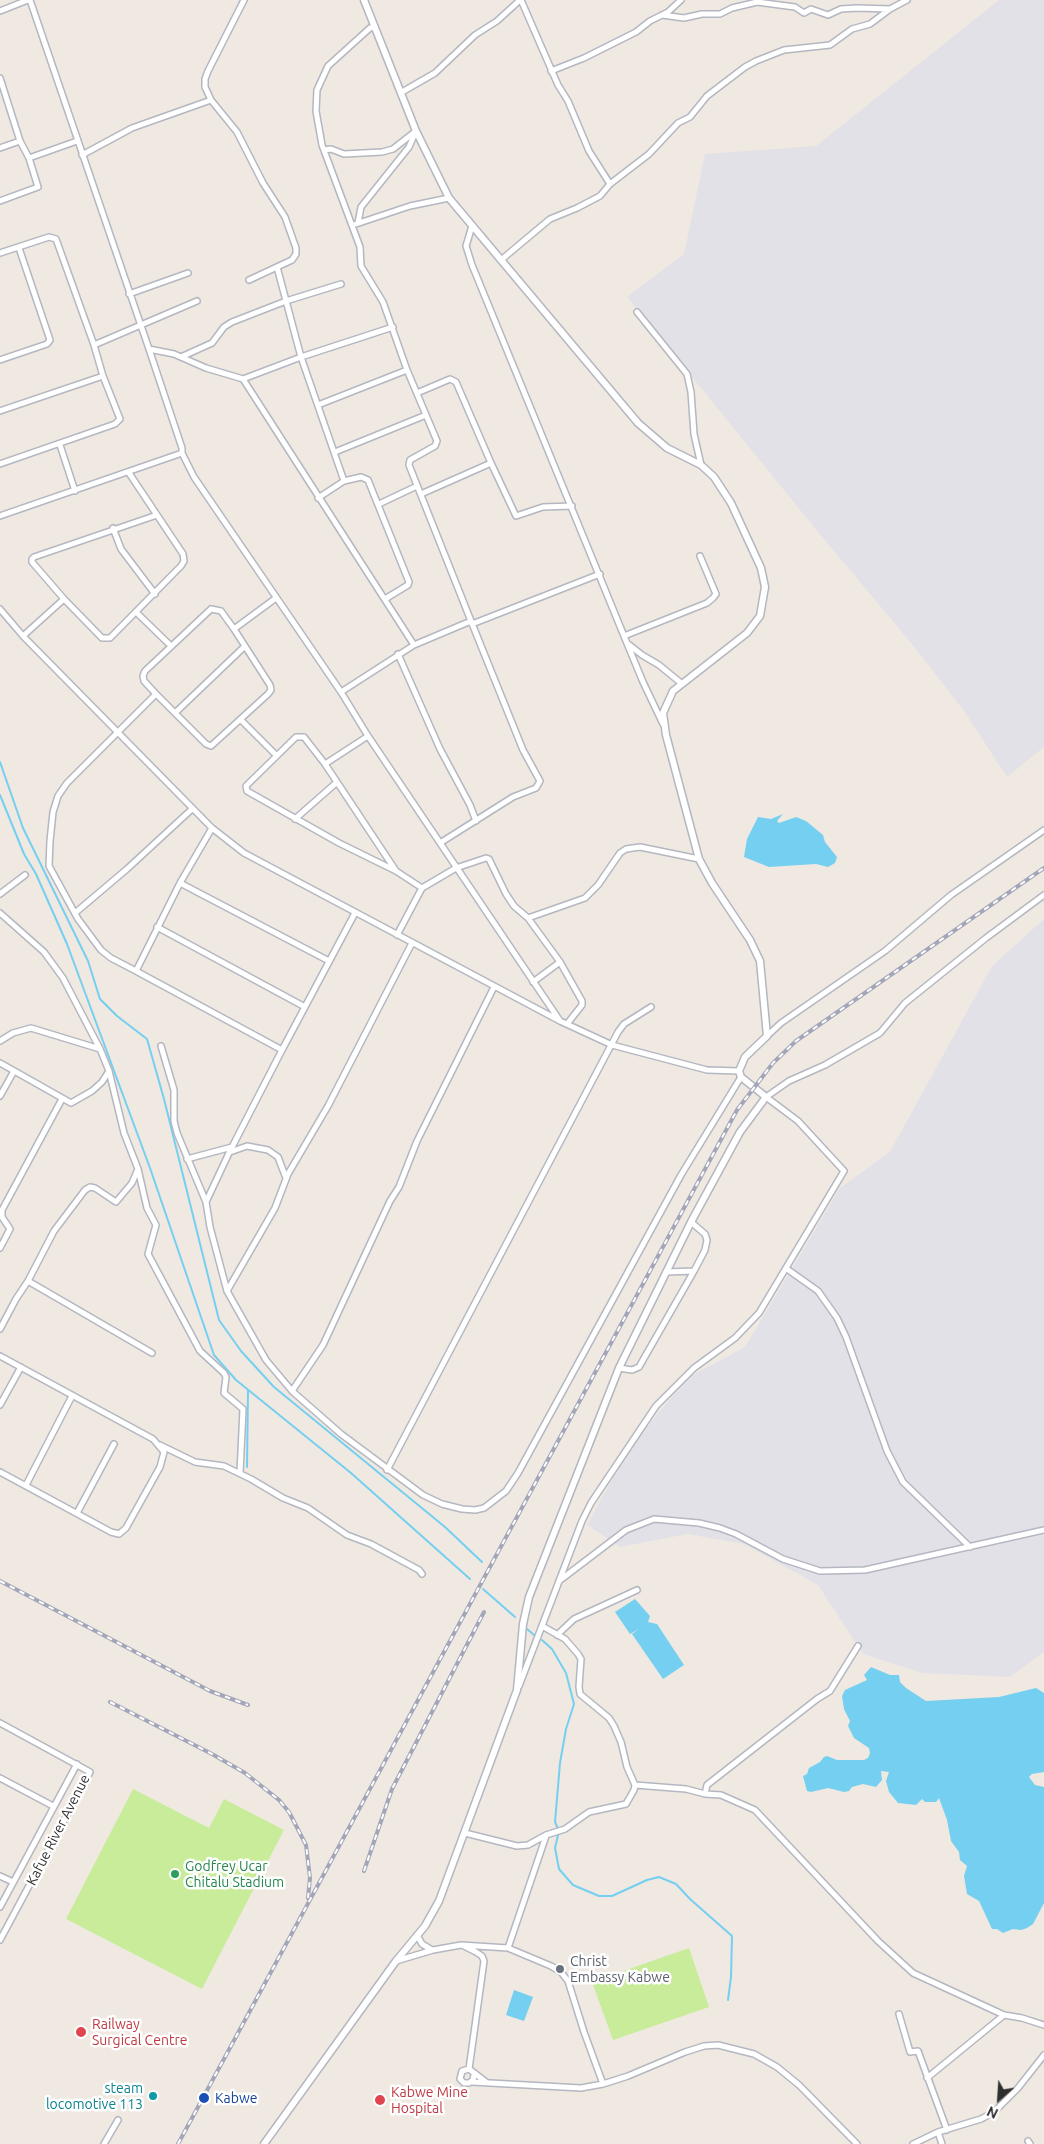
<!DOCTYPE html>
<style>
body{margin:0}
#map{position:relative;width:1044px;height:2144px;overflow:hidden;background:#efe9e1;font-family:Ubuntu,sans-serif}
canvas{display:block}
.north{position:absolute;left:974px;top:2074px;width:50px;height:50px;-webkit-text-stroke:4px #fff;paint-order:stroke;rotate:206deg;font-size:14px;font-weight:700;line-height:20px;text-align:center;color:#2e2e2e}
.north::after{content:'';display:block;margin:auto;width:18px;height:22px;background:#2e2e2e;clip-path:polygon(50% 0,100% 100%,50% 72%,0 100%)}
</style>
<div id="map">
<canvas width="1044" height="2144"></canvas>
<div class="north">N</div>
</div>
<script>
const c = document.querySelector('canvas').getContext('2d');
c.lineJoin = 'round';
function fill(path, color) {
  c.fillStyle = color;
  c.fill(path, 'evenodd');
}
function toPath(rows) {
  const path = new Path2D();
  for (const r of rows) {
    path.moveTo(r[0], r[1]);
    for (let i = 2; i < r.length; i += 2) path.lineTo(r[i], r[i + 1]);
  }
  return path;
}
function trace(path, color, width, dash) {
  c.strokeStyle = color;
  c.lineWidth = width;
  c.lineCap = dash ? 'butt' : 'round';
  c.setLineDash(dash || []);
  c.stroke(path);
}
function label(font, color, halo, rows, align = 'center') {
  c.font = font + ' Ubuntu,sans-serif';
  c.lineWidth = 5;
  c.setLineDash([]);
  c.textBaseline = 'middle';
  c.strokeStyle = halo;
  c.fillStyle = color;
  for (const [text, x, y, turn = 0] of rows) {
    c.save();
    c.translate(x, y);
    c.rotate((+turn || 0) * Math.PI / 180);
    c.textAlign = isNaN(turn) ? turn : align;
    if (halo) c.strokeText(text, 0, 0);
    c.fillText(text, 0, 0);
    c.restore();
  }
}
const industrial = toPath([
 [999,0,1044,0,1044,747,1007,777,964,711,916,649,814,527,627,297,684,254,705,154,816,146],
 [1044,919,1044,1652,1010,1677,922,1673,863,1654,818,1585,744,1544,687,1534,620,1547,587,1525,631,1445,689,1377,745,1347,840,1188,890,1152,992,966]
]);
const pitch = toPath([
 [133,1789,209,1828,224,1799,284,1830,202,1989,66,1919],
 [689,1948,709,2007,613,2040,592,1982]
]);
const water = toPath([
 [783,814,777,821,779,823,796,817,806,821,823,835,825,842,837,857,835,863,828,867,816,864,769,867,744,857,747,839,758,817,771,819],
 [635,1599,650,1616,648,1622,657,1624,684,1665,663,1679,632,1634,639,1629,630,1634,615,1612],
 [871,1667,890,1675,899,1675,900,1682,906,1688,926,1701,999,1697,1036,1688,1044,1693,1044,1772,1032,1774,1029,1777,1035,1785,1044,1787,1044,1903,1033,1924,1027,1928,1021,1930,1013,1929,1003,1933,997,1929,992,1929,979,1901,967,1894,964,1876,967,1866,960,1860,959,1852,951,1841,947,1820,939,1798,936,1802,925,1802,922,1799,916,1805,898,1803,889,1792,886,1781,889,1772,881,1771,882,1780,876,1787,863,1784,852,1787,849,1791,844,1792,828,1788,811,1792,807,1791,803,1776,807,1774,809,1768,820,1762,824,1757,827,1756,837,1760,864,1760,868,1758,870,1753,869,1748,854,1738,848,1726,850,1721,844,1709,842,1696,845,1690,867,1680,864,1675],
 [514,1990,533,1997,524,2021,506,2015]
]);
const stream = toPath([
 [0,762,23,828,88,961,100,999,117,1016,147,1039,164,1099,219,1320,241,1351,274,1387,445,1527,482,1562],
 [0,795,24,854,36,874,67,944,150,1168,214,1355,236,1380,351,1473,470,1579],
 [247,1467,248,1390],
 [483,1589,515,1617],
 [527,1629,534,1635],
 [542,1640,552,1649,566,1673,574,1704,566,1729,560,1763,555,1822,559,1831,555,1848,559,1869,573,1885,599,1896,612,1896,647,1880,659,1877,676,1884,690,1899,732,1936,731,1977,728,2000]
]);
const minor = toPath([
 [244,0,208,71,205,79,205,87,211,100,237,132,263,183,285,217,296,248,296,254,292,260,249,280],
 [521,0,558,85,568,101,589,151,610,184],
 [0,11,28,0],
 [662,15,684,18,702,14,720,14,732,8,757,2,795,7,804,13,811,9,828,15,841,9,857,8,890,9],
 [375,27,370,28,328,66,317,90,316,111,322,145,360,247,361,266,383,302,407,370],
 [551,71,584,58,636,32,650,21,668,12,681,0],
 [0,78,20,141,29,158,38,187,0,201],
 [402,92,435,73,475,35,497,21,520,0],
 [0,148,20,141],
 [324,150,331,149,344,154,382,152,393,149,416,131,409,147,361,207,358,223],
 [82,155,132,128,211,100],
 [29,158,77,141],
 [356,224,410,206,449,198],
 [472,226,466,246,472,265,624,636,707,603,713,598,716,594,700,556],
 [0,253,49,237,56,239,94,345,103,376,120,419,115,424,0,464],
 [501,260,550,219,577,208,600,196,610,184,649,154,678,123,690,117,707,96,745,67,756,61,784,50,830,45,852,29,870,24,890,9,907,0],
 [277,267,301,357,393,327],
 [129,294,188,273],
 [637,312,687,374,691,392,694,434,701,465],
 [94,345,197,301],
 [149,349,174,354,206,368,243,379],
 [181,357,212,343,224,327,232,322,286,301,341,284],
 [0,360,47,344,50,340,19,248],
 [417,393,450,379,456,382,491,463,421,494],
 [318,405,407,370,437,441,435,446,410,460,409,465,471,621,414,645,341,692],
 [0,411,103,376],
 [60,445,75,491],
 [335,452,426,415],
 [182,453,194,477,341,692,368,736,560,1021],
 [491,463,516,516,543,507,572,506],
 [129,473,183,554,184,561,181,566,110,638,102,638,64,599,32,562,32,559,34,557,157,515],
 [344,481,301,357,243,379,414,645],
 [318,498,344,481,361,477,368,480,409,582,408,585,385,599],
 [379,504,417,486],
 [0,516,182,453,182,448,149,349,30,0],
 [113,528,121,549,155,594],
 [0,609,23,636,212,828,244,853,560,1021,612,1045,707,1070,739,1071],
 [211,609,221,611,234,629,270,685,271,690,268,694,211,746,206,744,156,694,144,681,143,676,145,671,211,609],
 [137,613,171,646],
 [472,624,600,574],
 [234,629,276,598],
 [23,636,64,599],
 [624,636,643,682,663,724],
 [628,644,642,655,659,665,681,683],
 [398,654,440,749,470,805,476,821],
 [175,713,244,647],
 [241,720,276,755],
 [325,764,368,736],
 [295,819,336,783],
 [212,828,180,883,136,971,282,1050,355,913],
 [440,843,513,797,536,788,540,781,523,750,471,621],
 [396,871,325,764,304,737,296,737,246,786,247,791,339,843,396,871,422,888],
 [180,883,329,961],
 [0,894,25,875],
 [0,913,44,952,63,978,100,1049,109,1071,124,1133,138,1169,147,1208,156,1225,148,1254,200,1351,224,1373,226,1377,224,1393,243,1409,240,1473],
 [75,913,127,869,192,809],
 [528,918,585,898,598,885,620,853,626,849,640,847,699,859],
 [157,927,305,1007],
 [397,935,422,888,456,868,486,858,489,859,506,894,514,906,528,918,560,962,582,1001,582,1005,567,1024],
 [136,971,111,958,101,950,78,919,49,866,50,841,53,812,58,796,67,783,156,694],
 [533,982,560,962],
 [767,1036,781,1023,885,951,951,895,1044,830],
 [0,1041,13,1033,31,1028,100,1049],
 [161,1046,174,1090,174,1121,177,1133,206,1202,229,1153,282,1050],
 [0,1063,71,1103,92,1091,102,1082,109,1071],
 [0,1096,14,1071],
 [230,1152,247,1146,268,1150,278,1157,286,1178],
 [187,1159,232,1147],
 [206,1202,210,1227,227,1291,266,1360,292,1391,341,1434,423,1495,442,1504,462,1509,475,1510,484,1508,506,1491,518,1473,681,1175,741,1077],
 [0,1248,10,1229,2,1217,2,1210,62,1099],
 [787,1269,818,1291,837,1318,846,1337,887,1451,903,1482,970,1547],
 [666,1272,694,1271],
 [28,1281,152,1353],
 [227,1291,275,1208,288,1174,328,1106,412,943],
 [0,1329,16,1299,28,1281,54,1231,85,1190,90,1187,95,1188,116,1202,132,1183,138,1169],
 [0,1356,140,1432,153,1439,164,1452,160,1467,126,1528,119,1534,111,1532,0,1472],
 [619,1368,632,1370,639,1367,694,1271,705,1250,707,1240,705,1234,691,1222],
 [292,1391,323,1345,390,1201,399,1187,417,1141,494,987],
 [0,1405,21,1367],
 [160,1445,195,1462,224,1466,251,1479,283,1498,308,1508,347,1535,371,1544,419,1570,422,1574],
 [387,1470,618,1032,624,1024,651,1007],
 [26,1485,72,1396],
 [77,1513,114,1444],
 [559,1581,626,1530,654,1519,699,1523,720,1528,736,1534,783,1559,820,1571,865,1570,1044,1530],
 [557,1635,574,1619,637,1590],
 [519,1686,582,1521,591,1503,656,1406,694,1368,735,1338,759,1313,844,1171,798,1121,766,1097,789,1081,825,1065,880,1033,905,1003,986,938,1044,895],
 [0,1723,90,1772,0,1940],
 [0,1778,53,1806],
 [635,1785,686,1789,705,1794,721,1795,755,1810,878,1941,913,1973,1004,2015,1022,2018,1044,2025],
 [705,1794,707,1785,817,1699,830,1691,858,1646],
 [465,1833,517,1846,528,1845,546,1835,565,1829,589,1812,626,1804,634,1790,635,1785,627,1767,621,1742,614,1726,609,1718,580,1694,579,1687,581,1659,578,1654,565,1639,542,1626],
 [0,1876,13,1882],
 [0,1907,77,1764],
 [417,1935,422,1944,432,1950],
 [464,1946,476,1952,482,1956,484,1961,469,2069],
 [508,1948,546,1836],
 [396,1961,433,1950,461,1945,508,1948,551,1966,561,1972,568,1981,584,2032,603,2084],
 [899,2014,910,2052,918,2051,947,2130],
 [474,2075,473,2080,469,2083,464,2083,460,2079,462,2071,469,2069,486,2082],
 [927,2078,1004,2015],
 [472,2082,581,2088,603,2084,628,2076,685,2052,704,2046,718,2045,754,2054,777,2067,799,2085,857,2144],
 [938,2132,942,2144],
 [1028,2141,1030,2144],
 [104,2144,118,2120],
 [913,2144,938,2132,981,2119,994,2112,1018,2088,1044,2055]
]);
const tertiary = toPath([
 [264,2144,396,1961,425,1926,439,1901,517,1690,523,1624,529,1597,619,1368,691,1222,740,1132,766,1097,741,1077,739,1071,745,1057,767,1036,760,961,750,940,712,883,699,859,666,735,663,713,673,691,747,633,760,616,765,587,761,568,731,503,714,477,701,465,667,448,638,423,449,198,416,131,364,0]
]);
const rail = toPath([
 [0,1581,210,1691,248,1705],
 [110,1702,212,1754,245,1773,279,1800,289,1812,306,1845,310,1878,308,1898],
 [364,1871,392,1789,484,1612],
 [178,2144,737,1110,773,1063,796,1041,1044,868]
]);
const markers = [
 [175,1874,5,"#2e9e5b"],
 [560,1969,5,"#6b7280"],
 [81,2032,6,"#e0444e"],
 [153,2096,5,"#0f9aa8"],
 [204,2098,6,"#1a4fb4"],
 [380,2100,6,"#e0444e"]
];
const streetNames = [
 ["Kafue River Avenue",58,1830,-63]
];
const leisureNames = [
 ["Godfrey Ucar",185,1866],
 ["Chitalu Stadium",185,1882]
];
const worshipNames = [
 ["Christ",570,1961],
 ["Embassy Kabwe",570,1977]
];
const healthNames = [
 ["Railway",92,2024],
 ["Surgical Centre",92,2040],
 ["Kabwe Mine",391,2092],
 ["Hospital",391,2108]
];
const cultureNames = [
 ["steam",143,2088],
 ["locomotive 113",143,2104]
];
const transitNames = [
 ["Kabwe",215,2098]
];
fill(industrial, '#e3e1e8');
fill(pitch, '#c9ec9a');
fill(water, '#75cff0');
trace(stream, '#75cff0', 2);
trace(minor, '#b4b7c1', 8);
trace(tertiary, '#b4b7c1', 9);
trace(minor, '#fff', 5);
trace(tertiary, '#fff', 6);
trace(rail, '#a3a6b8', 4);
trace(rail, '#fff', 2, [5.5]);
for (const [x, y, r, color] of markers) {
  const dot = new Path2D();
  dot.arc(x, y, r, 0, 2 * Math.PI);
  c.fillStyle = color;
  c.fill(dot);
  trace(dot, '#fff', 2);
}
label('14px', '#2e2e2e', '#fff', streetNames);
label('14px', '#27864d', '#fff', leisureNames, 'left');
label('14px', '#5b616d', '#fff', worshipNames, 'left');
label('14px', '#be3a42', '#fff', healthNames, 'left');
label('14px', '#0d838f', '#fff', cultureNames, 'right');
label('14px', '#164399', '#fff', transitNames, 'left');
</script>
